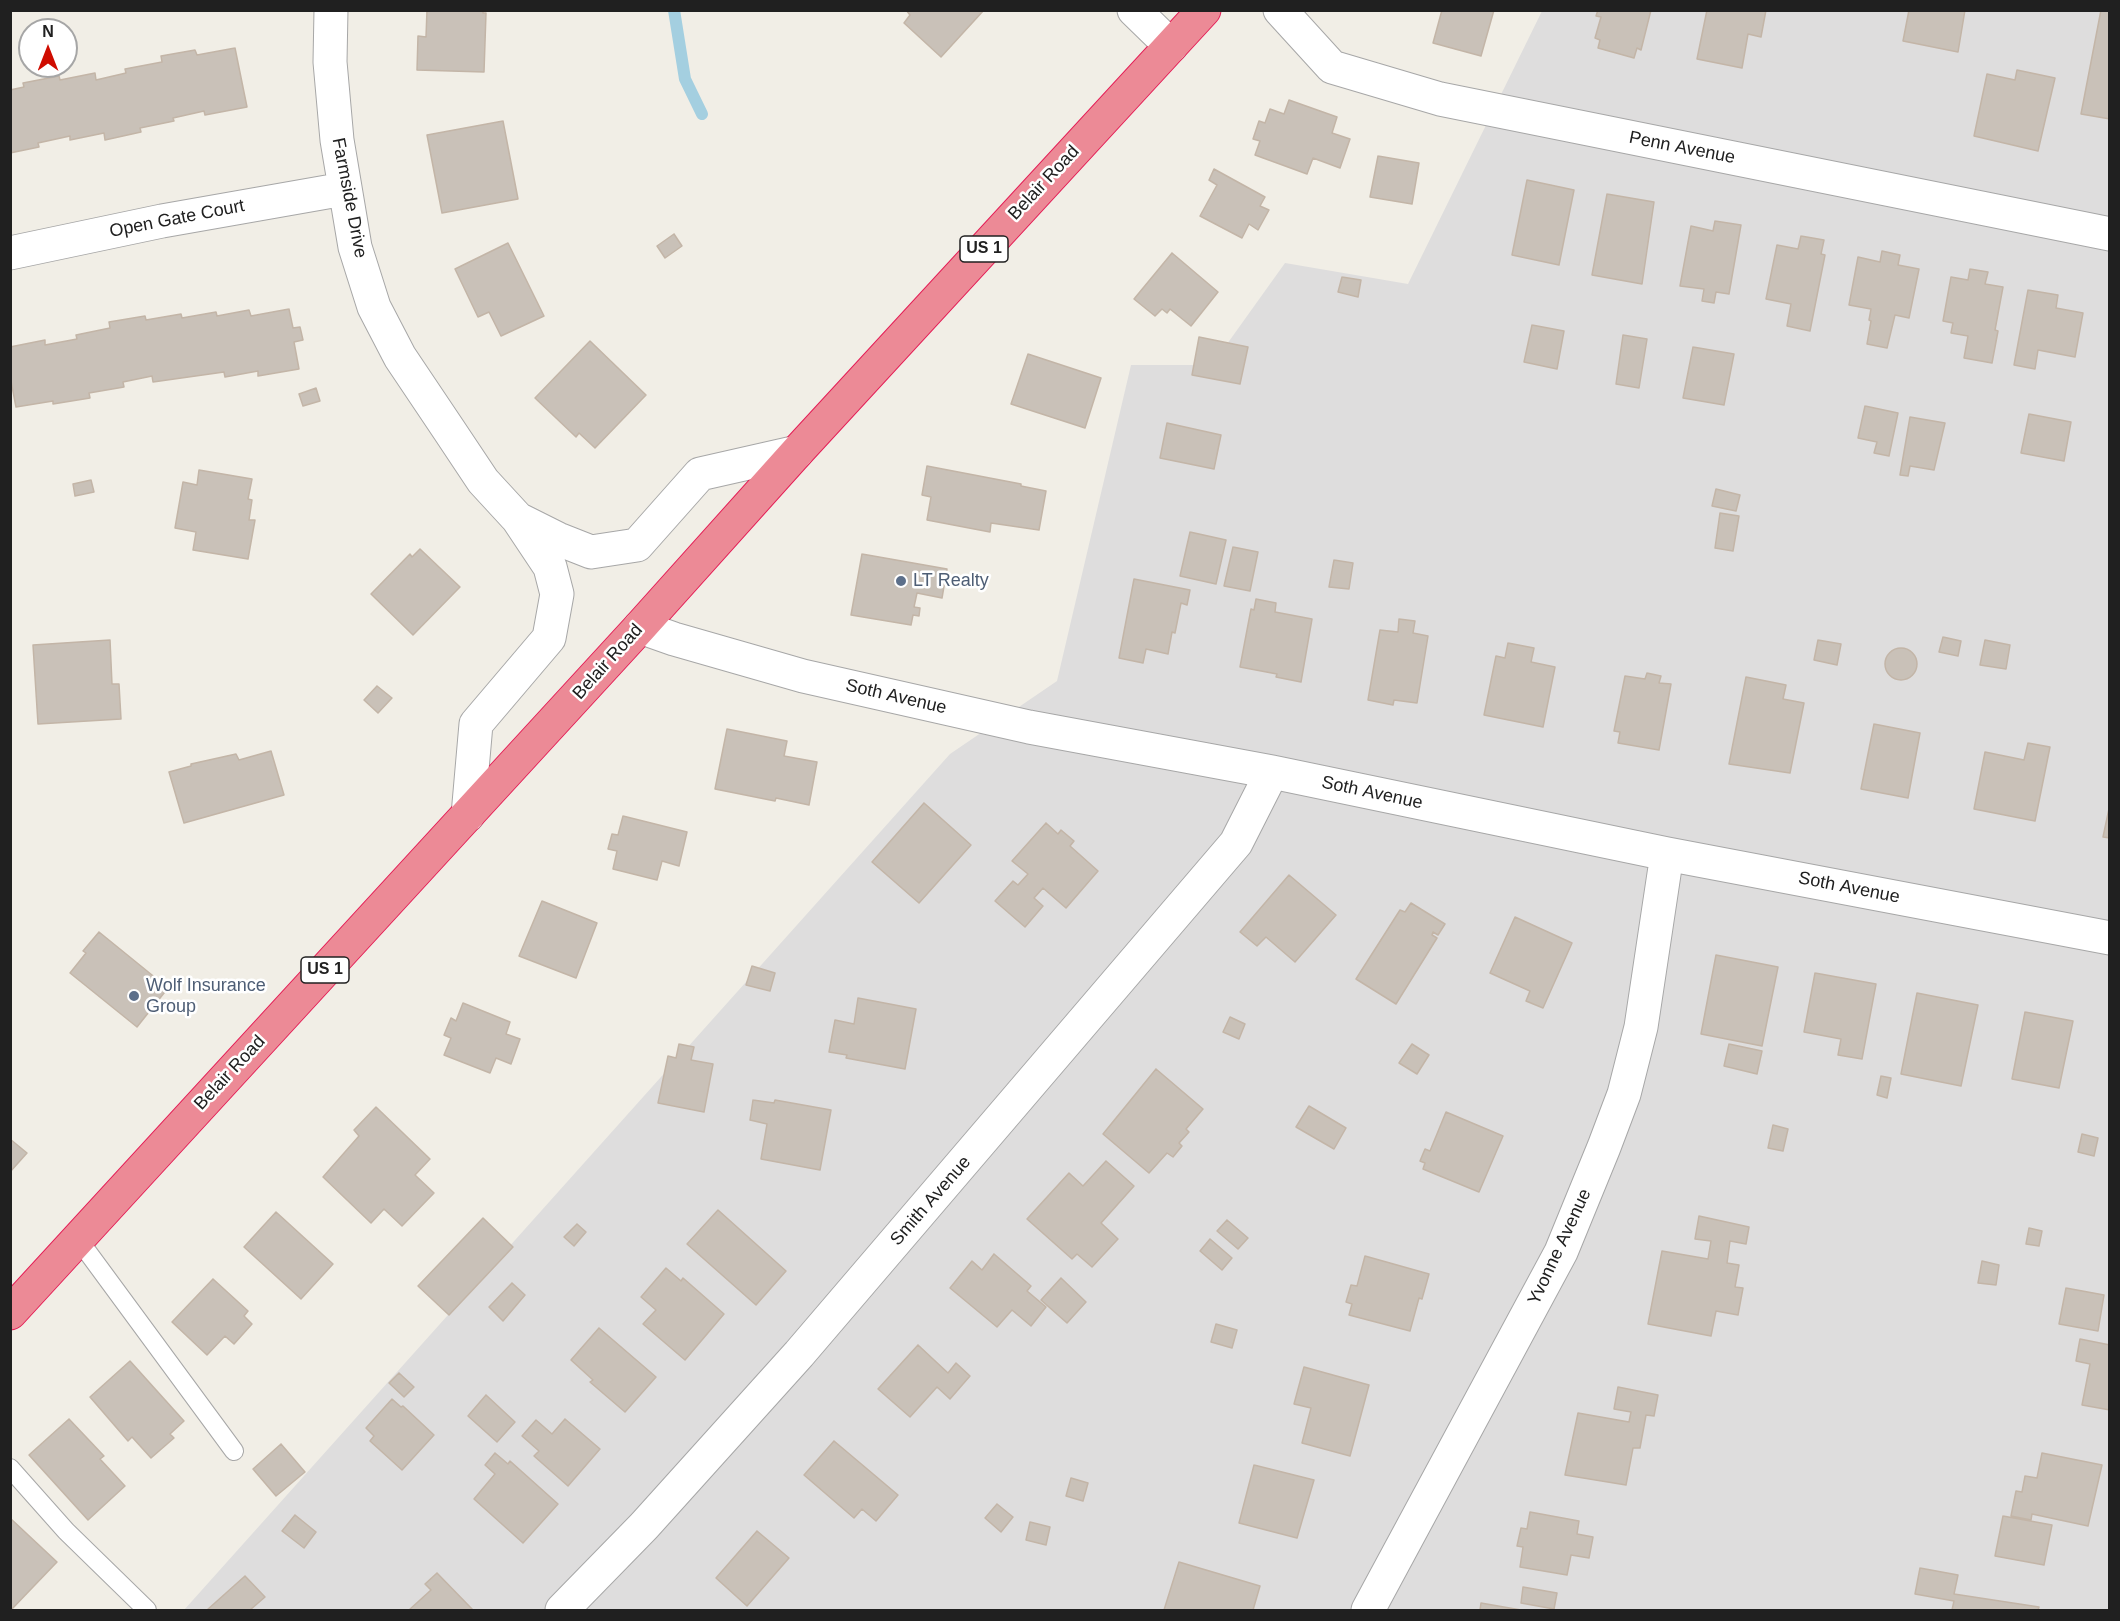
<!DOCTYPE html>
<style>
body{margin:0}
#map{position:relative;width:2120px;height:1621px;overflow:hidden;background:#f1eee6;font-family:Arial,sans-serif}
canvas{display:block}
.frame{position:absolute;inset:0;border:12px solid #202020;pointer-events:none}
.north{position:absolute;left:18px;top:18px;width:60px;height:60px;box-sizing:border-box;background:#fff;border:2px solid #a6a6a6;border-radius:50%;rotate:0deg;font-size:16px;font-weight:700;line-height:24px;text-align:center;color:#202020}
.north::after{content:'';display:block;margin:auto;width:21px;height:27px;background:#cf0c00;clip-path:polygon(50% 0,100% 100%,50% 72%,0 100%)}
</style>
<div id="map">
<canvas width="2120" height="1621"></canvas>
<div class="frame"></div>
<div class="north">N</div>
</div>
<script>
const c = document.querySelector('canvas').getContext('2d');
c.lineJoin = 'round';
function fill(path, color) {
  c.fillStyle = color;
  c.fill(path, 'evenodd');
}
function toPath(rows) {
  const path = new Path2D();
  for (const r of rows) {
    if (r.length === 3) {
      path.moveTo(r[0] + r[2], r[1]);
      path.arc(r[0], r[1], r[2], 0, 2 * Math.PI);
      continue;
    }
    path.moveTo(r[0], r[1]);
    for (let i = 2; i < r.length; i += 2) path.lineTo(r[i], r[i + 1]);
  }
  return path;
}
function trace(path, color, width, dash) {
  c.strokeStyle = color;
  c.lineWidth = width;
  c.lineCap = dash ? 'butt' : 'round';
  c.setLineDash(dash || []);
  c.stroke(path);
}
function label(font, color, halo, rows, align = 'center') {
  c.font = font + ' Arial,sans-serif';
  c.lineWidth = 5;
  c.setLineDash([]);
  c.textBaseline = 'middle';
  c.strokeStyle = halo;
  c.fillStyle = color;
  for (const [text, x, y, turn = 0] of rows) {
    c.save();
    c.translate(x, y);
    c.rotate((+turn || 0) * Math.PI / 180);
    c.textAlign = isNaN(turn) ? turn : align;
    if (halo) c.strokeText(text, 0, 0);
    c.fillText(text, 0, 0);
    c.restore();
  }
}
const residential = toPath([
 [1542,11,2109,11,2109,1610,184,1610,950,754,1057,681,1131,365,1212,365,1285,263,1408,284]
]);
const stream = toPath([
 [674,10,685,79,702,114]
]);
const building = toPath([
 [427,10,483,10,483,13,486,13,484,72,417,70,418,36,426,37,427,10],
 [906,10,984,10,941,57,904,23,910,15,906,10],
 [1442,10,1494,10,1481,56,1433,43,1442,10],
 [1598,10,1651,10,1641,50,1637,48,1634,58,1598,48,1600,40,1595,38,1601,17,1596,16,1598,10],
 [1707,10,1766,10,1761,37,1748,34,1742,68,1697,59,1707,10],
 [1909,10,1965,10,1958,52,1903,41,1909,10],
 [2101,10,2110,10,2110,119,2081,114,2101,10],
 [235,48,247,107,205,115,204,111,173,118,174,121,140,128,141,132,105,140,104,133,70,140,70,136,38,143,39,147,10,153,10,90,24,87,23,83,59,76,60,80,95,73,96,80,126,73,125,69,162,62,161,56,195,50,197,55,235,48],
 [2017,70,2055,78,2038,151,1974,136,1987,74,2015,80,2017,70],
 [1289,100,1337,117,1332,133,1350,139,1340,168,1313,158,1307,174,1255,155,1260,141,1253,139,1259,121,1265,123,1270,109,1284,114,1289,100],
 [503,121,518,199,442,213,427,135,503,121],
 [1378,156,1419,163,1412,204,1370,197,1378,156],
 [1214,169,1265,197,1260,206,1269,210,1258,230,1249,224,1242,238,1200,216,1217,185,1209,180,1214,169],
 [1527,180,1574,190,1559,265,1512,255,1527,180],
 [1607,194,1654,202,1642,284,1592,275,1607,194],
 [1715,221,1741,225,1729,294,1716,292,1714,303,1702,301,1704,289,1680,286,1691,226,1713,231,1715,221],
 [674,234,682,246,665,258,657,246,674,234],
 [1801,236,1824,240,1821,254,1825,255,1810,331,1787,326,1791,304,1766,299,1777,245,1798,249,1801,236],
 [508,243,544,316,501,336,489,312,478,317,455,269,508,243],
 [1882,251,1900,255,1898,265,1919,269,1909,318,1895,315,1887,348,1867,344,1871,321,1869,320,1871,309,1849,305,1858,257,1880,262,1882,251],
 [1172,253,1218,292,1191,326,1170,309,1167,313,1162,309,1155,316,1134,299,1172,253],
 [1970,269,1988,272,1985,284,2003,287,1995,330,1998,331,1992,363,1964,358,1968,336,1951,333,1953,323,1943,321,1951,277,1968,280,1970,269],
 [1342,277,1361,280,1358,297,1338,292,1342,277],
 [2028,290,2058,295,2056,308,2083,313,2075,357,2038,350,2035,369,2014,365,2028,290],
 [289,309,293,328,300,327,303,340,294,342,299,369,258,376,258,371,225,377,224,372,153,382,152,376,123,382,124,387,89,393,90,398,53,404,53,401,16,407,10,376,10,347,45,340,45,345,77,339,76,335,110,328,109,322,145,316,146,320,181,314,182,318,216,312,217,316,249,310,251,316,289,309],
 [1532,325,1564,331,1557,369,1524,362,1532,325],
 [1623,335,1647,339,1639,388,1616,384,1623,335],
 [1199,337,1248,347,1240,384,1192,375,1199,337],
 [590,341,646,395,595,448,579,433,576,437,535,398,590,341],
 [1693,347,1734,354,1724,405,1683,398,1693,347],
 [1028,354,1101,378,1085,428,1011,404,1028,354],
 [316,388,320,401,303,406,299,394,316,388],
 [1865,406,1898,413,1889,456,1874,453,1877,442,1858,438,1865,406],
 [2029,414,2071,422,2064,461,2021,453,2029,414],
 [1910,417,1945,423,1934,470,1910,466,1908,476,1900,475,1910,417],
 [1167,423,1221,435,1214,469,1160,458,1167,423],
 [927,466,1021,484,1021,486,1046,491,1039,530,991,523,990,532,927,520,931,497,922,495,927,466],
 [199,470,252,479,248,499,252,500,249,520,255,520,248,559,193,550,196,532,175,528,183,482,197,485,199,470],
 [91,480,94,492,75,496,73,484,91,480],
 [1716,489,1740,495,1736,511,1712,506,1716,489],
 [1720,513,1739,516,1733,551,1715,548,1720,513],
 [1190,532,1226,540,1216,584,1180,576,1190,532],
 [1233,547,1258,552,1250,591,1224,586,1233,547],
 [420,549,460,587,413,635,371,594,410,554,412,557,420,549],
 [862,554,947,569,942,598,917,593,914,607,920,608,919,616,913,615,911,625,851,615,862,554],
 [1334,560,1353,563,1349,589,1329,587,1334,560],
 [1134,579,1190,590,1187,605,1181,603,1175,633,1172,632,1168,654,1146,649,1143,663,1119,658,1134,579],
 [1256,599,1276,603,1275,612,1312,619,1301,682,1276,677,1277,674,1240,667,1251,609,1254,610,1256,599],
 [1399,619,1415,621,1413,633,1428,636,1417,703,1394,700,1393,705,1368,700,1380,630,1398,632,1399,619],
 [1943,637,1961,641,1958,656,1939,652,1943,637],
 [110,640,112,684,119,684,121,719,38,724,33,645,110,640],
 [1818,640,1841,644,1837,665,1814,660,1818,640],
 [1985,640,2010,645,2006,669,1980,665,1985,640],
 [1508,643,1534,648,1531,662,1555,667,1543,727,1484,715,1496,656,1505,658,1508,643],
 [1901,664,16],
 [1647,673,1661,676,1659,683,1671,684,1659,750,1618,743,1620,732,1614,731,1625,676,1645,679,1647,673],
 [1746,677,1786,685,1783,699,1804,703,1790,773,1729,764,1746,677],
 [377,686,392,698,378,713,364,700,377,686],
 [1874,724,1920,733,1908,798,1861,789,1874,724],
 [727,729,787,741,784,756,817,762,809,805,776,798,775,801,715,789,727,729],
 [2028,743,2050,747,2035,821,1974,809,1985,752,2024,760,2028,743],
 [271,751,284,795,184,823,169,772,191,766,191,764,236,754,239,760,271,751],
 [924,803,971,845,919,903,872,862,924,803],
 [2110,804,2110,838,2103,837,2110,804],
 [623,816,687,832,679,866,662,861,657,880,613,869,617,851,608,849,612,834,618,835,623,816],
 [1046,823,1058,834,1061,830,1074,841,1070,846,1098,871,1066,908,1043,888,1034,898,1043,906,1025,927,995,901,1013,881,1018,885,1028,874,1012,861,1046,823],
 [1289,875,1336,915,1295,962,1266,937,1257,946,1240,932,1289,875],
 [542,901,597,923,576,978,519,956,542,901],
 [1411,903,1445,924,1438,935,1433,932,1432,935,1437,938,1396,1004,1356,979,1400,910,1405,912,1411,903],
 [1515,917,1572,943,1543,1008,1526,1001,1530,991,1490,973,1515,917],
 [99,932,168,988,137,1027,70,973,86,953,83,951,99,932],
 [1716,955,1778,967,1762,1046,1701,1034,1716,955],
 [752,966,775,973,770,991,746,985,752,966],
 [1815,973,1876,984,1862,1059,1838,1055,1841,1039,1804,1032,1815,973],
 [1917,993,1978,1005,1961,1086,1901,1074,1917,993],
 [858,998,916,1009,905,1069,846,1058,847,1055,829,1052,835,1020,854,1024,858,998],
 [463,1003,510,1022,506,1034,520,1039,511,1064,496,1058,490,1073,444,1055,451,1038,444,1035,451,1018,456,1021,463,1003],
 [2025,1012,2073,1021,2059,1088,2012,1079,2025,1012],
 [1230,1017,1245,1024,1239,1039,1223,1032,1230,1017],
 [679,1044,694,1047,691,1060,713,1064,704,1112,658,1103,668,1056,676,1058,679,1044],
 [1412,1044,1429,1055,1417,1074,1399,1063,1412,1044],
 [1729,1044,1762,1051,1757,1074,1724,1066,1729,1044],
 [1156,1069,1203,1109,1186,1129,1189,1132,1179,1143,1182,1146,1173,1157,1167,1153,1149,1173,1103,1134,1156,1069],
 [1881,1076,1891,1078,1887,1098,1877,1095,1881,1076],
 [753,1100,774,1103,775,1100,831,1110,820,1170,761,1159,767,1124,750,1120,753,1100],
 [1309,1106,1346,1128,1334,1149,1296,1127,1309,1106],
 [376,1107,430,1159,415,1175,434,1193,402,1226,384,1209,371,1223,323,1177,359,1136,354,1130,376,1107],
 [1446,1112,1503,1136,1479,1192,1423,1169,1425,1163,1420,1161,1425,1149,1430,1151,1446,1112],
 [1773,1125,1788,1129,1783,1151,1768,1148,1773,1125],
 [2082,1134,2098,1138,2094,1156,2078,1152,2082,1134],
 [10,1139,27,1153,10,1172,10,1139],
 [1106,1161,1134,1186,1101,1223,1118,1239,1092,1267,1077,1254,1072,1259,1027,1219,1069,1173,1083,1186,1106,1161],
 [718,1210,786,1271,756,1305,687,1244,718,1210],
 [276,1212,333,1264,301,1299,244,1247,276,1212],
 [1699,1216,1749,1227,1746,1244,1730,1241,1727,1263,1739,1265,1735,1287,1743,1288,1738,1315,1716,1311,1711,1336,1648,1324,1662,1251,1708,1259,1711,1241,1695,1239,1699,1216],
 [483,1218,513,1247,449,1315,418,1286,483,1218],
 [1227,1220,1248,1238,1238,1249,1217,1231,1227,1220],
 [577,1224,586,1232,574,1246,564,1237,577,1224],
 [2029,1228,2042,1231,2039,1246,2026,1244,2029,1228],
 [1210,1239,1232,1258,1222,1270,1200,1251,1210,1239],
 [994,1254,1031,1286,1027,1291,1046,1307,1031,1326,1012,1310,997,1327,950,1288,972,1261,982,1270,994,1254],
 [1365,1256,1429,1274,1422,1299,1419,1298,1410,1331,1349,1315,1352,1304,1346,1302,1351,1285,1357,1286,1365,1256],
 [1982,1261,1999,1265,1996,1285,1978,1283,1982,1261],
 [666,1268,681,1281,683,1278,724,1314,685,1360,643,1324,656,1310,641,1297,666,1268],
 [1061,1278,1086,1302,1067,1323,1041,1300,1061,1278],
 [213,1279,248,1311,244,1316,252,1324,234,1344,225,1336,207,1355,172,1322,213,1279],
 [512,1283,525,1295,503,1321,489,1307,512,1283],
 [2066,1288,2104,1295,2098,1331,2059,1324,2066,1288],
 [1216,1324,1237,1330,1232,1348,1211,1342,1216,1324],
 [599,1328,656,1377,625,1412,590,1382,593,1380,571,1360,599,1328],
 [2080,1339,2110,1345,2110,1410,2082,1405,2090,1364,2076,1361,2080,1339],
 [918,1345,948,1373,956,1363,970,1376,950,1399,937,1387,910,1417,878,1389,918,1345],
 [130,1361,184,1421,170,1434,174,1438,151,1458,132,1437,128,1441,90,1397,130,1361],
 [1304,1367,1369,1385,1350,1456,1302,1443,1311,1408,1294,1404,1304,1367],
 [399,1373,414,1387,404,1397,389,1383,399,1373],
 [1618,1387,1658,1395,1654,1416,1646,1415,1640,1448,1633,1448,1626,1485,1565,1475,1578,1413,1629,1422,1631,1412,1614,1409,1618,1387],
 [486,1395,515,1422,497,1442,468,1416,486,1395],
 [392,1399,401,1407,403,1406,434,1435,402,1470,370,1441,374,1436,366,1428,392,1399],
 [69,1419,104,1456,100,1459,125,1486,88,1520,29,1455,69,1419],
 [565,1419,600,1449,568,1486,534,1456,539,1451,522,1436,536,1420,552,1434,565,1419],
 [834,1441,898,1495,876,1521,862,1509,854,1518,804,1475,834,1441],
 [281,1444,305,1472,276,1496,253,1469,281,1444],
 [495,1453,508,1464,510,1461,558,1504,523,1543,474,1499,495,1474,485,1465,495,1453],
 [2042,1453,2102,1465,2088,1526,2032,1514,2031,1520,2011,1516,2016,1491,2022,1492,2025,1476,2037,1478,2042,1453],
 [1254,1465,1314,1480,1297,1538,1239,1523,1254,1465],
 [1071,1478,1088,1483,1083,1501,1066,1496,1071,1478],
 [997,1504,1013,1517,1001,1532,985,1518,997,1504],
 [1530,1512,1579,1521,1577,1534,1593,1537,1589,1558,1571,1555,1567,1575,1520,1567,1523,1547,1517,1546,1521,1528,1527,1529,1530,1512],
 [295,1515,316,1532,304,1548,282,1531,295,1515],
 [2003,1516,2052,1525,2044,1565,1995,1556,2003,1516],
 [10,1518,57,1562,11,1610,10,1610,10,1518],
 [1030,1522,1050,1527,1046,1545,1026,1540,1030,1522],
 [757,1531,789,1558,747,1606,716,1578,757,1531],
 [1179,1562,1260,1586,1253,1610,1164,1610,1179,1562],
 [1920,1568,1958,1575,1954,1594,2039,1607,2038,1610,1952,1610,1954,1601,1915,1594,1920,1568],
 [437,1573,473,1610,409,1610,431,1590,425,1584,437,1573],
 [245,1576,265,1597,250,1610,207,1610,245,1576],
 [1523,1587,1557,1593,1554,1609,1521,1603,1523,1587],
 [1481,1603,1521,1610,1480,1610,1481,1603]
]);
const lane = toPath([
 [78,1239,234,1451],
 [10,1468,66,1531,147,1610]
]);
const street = toPath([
 [331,10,330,62,337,140,355,247,374,307,400,357,449,430,483,481,518,519,550,567,557,594,549,638,476,724,468,815],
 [1134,10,1171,46],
 [1280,10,1332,67,1440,99,2110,234],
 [10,253,162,221,344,189],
 [520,520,558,539,591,552,637,545,700,474,797,452],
 [640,627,674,639,803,676,1029,727,1272,772,1667,854,2110,938],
 [562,1610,644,1526,799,1354,1236,843,1272,772],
 [1368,1610,1561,1252,1604,1147,1624,1094,1641,1027,1667,854]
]);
const highway = toPath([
 [10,1313,640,627,797,452,1204,10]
]);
const markers = [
 [901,581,6,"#5c6f8a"],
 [134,996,6,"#5c6f8a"]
];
const shields = [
 [984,249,48],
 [325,970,48]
];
const shieldNames = [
 ["US 1",984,249],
 ["US 1",325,970]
];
const streetNames = [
 ["Penn Avenue",1682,148,11],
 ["Belair Road",1044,183,-47],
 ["Farmside Drive",349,198,79],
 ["Open Gate Court",177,219,-11],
 ["Belair Road",608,662,-48],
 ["Soth Avenue",896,697,13],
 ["Soth Avenue",1372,793,12],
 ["Soth Avenue",1849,888,11],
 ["Belair Road",230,1073,-47],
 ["Smith Avenue",931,1201,-49],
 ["Yvonne Avenue",1560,1247,-65]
];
const serviceNames = [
 ["LT Realty",913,581],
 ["Wolf Insurance",146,986],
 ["Group",146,1007]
];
fill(residential, '#dedddd');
trace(stream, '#a4cfe0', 12);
fill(building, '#c9c1b8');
trace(building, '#c3b5a7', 1.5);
trace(lane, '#a7a7a7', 20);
trace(street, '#a7a7a7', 35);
trace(highway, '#e41d56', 35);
trace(lane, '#fff', 18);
trace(street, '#fff', 33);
trace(highway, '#ec8a96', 33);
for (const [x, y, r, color] of markers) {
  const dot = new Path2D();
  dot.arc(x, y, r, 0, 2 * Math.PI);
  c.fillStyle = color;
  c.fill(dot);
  trace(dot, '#fff', 2);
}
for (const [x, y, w] of shields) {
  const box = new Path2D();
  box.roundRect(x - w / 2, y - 13, w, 26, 4.5);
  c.fillStyle = '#fff';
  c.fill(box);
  trace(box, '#202020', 1.5);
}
label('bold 16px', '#202020', null, shieldNames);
label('18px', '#202020', '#fff', streetNames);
label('18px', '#4e5e75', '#fff', serviceNames, 'left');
</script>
